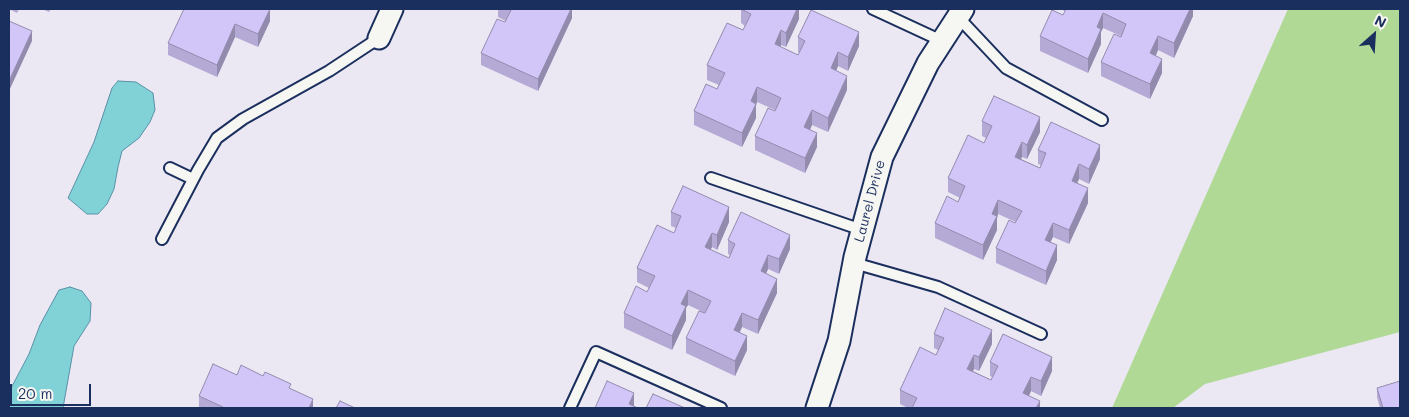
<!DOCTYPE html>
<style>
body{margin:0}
#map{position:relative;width:1409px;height:417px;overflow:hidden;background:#ebe8f4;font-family:Mali,sans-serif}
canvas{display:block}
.frame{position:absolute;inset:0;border:10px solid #1b2f5e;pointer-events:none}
.north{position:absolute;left:1349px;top:10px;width:50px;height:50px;-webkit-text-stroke:4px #f6f6f2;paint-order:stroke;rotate:26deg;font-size:14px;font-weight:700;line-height:20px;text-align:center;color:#1b2f5e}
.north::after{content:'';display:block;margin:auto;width:18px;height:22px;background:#1b2f5e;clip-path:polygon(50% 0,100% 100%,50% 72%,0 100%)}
.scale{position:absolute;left:10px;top:384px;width:81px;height:22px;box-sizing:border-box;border:2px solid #1b2f5e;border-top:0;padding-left:6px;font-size:15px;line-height:18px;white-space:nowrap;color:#1b2f5e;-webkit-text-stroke:4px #f6f6f2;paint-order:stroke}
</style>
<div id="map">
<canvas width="1409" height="417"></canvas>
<div class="frame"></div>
<div class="north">N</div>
<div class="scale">20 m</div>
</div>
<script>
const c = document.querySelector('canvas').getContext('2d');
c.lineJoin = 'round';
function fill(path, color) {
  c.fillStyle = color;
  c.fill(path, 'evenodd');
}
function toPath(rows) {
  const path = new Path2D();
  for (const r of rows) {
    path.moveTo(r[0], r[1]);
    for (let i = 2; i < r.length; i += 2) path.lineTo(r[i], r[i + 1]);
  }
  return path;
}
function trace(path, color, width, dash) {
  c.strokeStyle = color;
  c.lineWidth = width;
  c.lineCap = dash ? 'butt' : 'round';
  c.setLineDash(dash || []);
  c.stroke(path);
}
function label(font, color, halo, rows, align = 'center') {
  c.font = font + ' Mali,sans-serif';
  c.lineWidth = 5;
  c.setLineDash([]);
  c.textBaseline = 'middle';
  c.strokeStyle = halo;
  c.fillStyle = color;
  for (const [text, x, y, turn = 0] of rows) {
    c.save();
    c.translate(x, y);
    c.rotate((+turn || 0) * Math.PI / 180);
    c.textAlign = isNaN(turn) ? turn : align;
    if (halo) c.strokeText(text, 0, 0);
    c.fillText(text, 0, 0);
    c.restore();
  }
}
const green = toPath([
 [1288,9,1400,9,1400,332,1205,384,1173,408,1112,408]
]);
const water = toPath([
 [118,81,136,82,153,93,155,110,150,122,139,138,122,151,118,167,114,189,107,204,98,214,87,214,68,198,94,142,112,88,118,81],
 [70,287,82,291,91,303,90,321,74,346,63,408,9,408,9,392,29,354,40,325,59,290,70,287]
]);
const service = toPath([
 [873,9,942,41],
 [958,17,1006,68,1102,120],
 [170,168,193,179],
 [711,178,862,230],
 [162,239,198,170,217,138,243,119,329,71,379,38],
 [854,263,938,287,1041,334],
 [570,408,596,352,721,408]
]);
const minor = toPath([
 [379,38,392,9],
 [817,408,839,341,855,257,882,157,928,63,963,9]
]);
const wall = toPath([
 [9,9,19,9,17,13],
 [42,9,51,9,49,12],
 [184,9,270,21,258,47,235,37,217,77,168,55,168,43],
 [498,9,572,9,572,18,538,91,481,65,481,53,506,21,498,17],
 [741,9,799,9,799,19,786,47,781,45,780,47,798,55,800,53,798,52,798,37,859,46,848,71,838,66,836,71,847,90,828,132,812,125,810,130,817,147,805,173,755,150,755,136,775,110,757,102,756,105,756,118,742,147,694,125,694,111,717,89,719,85,707,80,707,65,743,30,745,26,741,23],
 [1059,9,1193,9,1193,16,1174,58,1158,50,1156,56,1162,73,1150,99,1101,76,1101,62,1121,36,1103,28,1101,32,1101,44,1088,73,1040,51,1040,36,1063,15,1065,11],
 [982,121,1040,132,1027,159,1022,157,1021,159,1040,168,1041,165,1038,164,1038,150,1100,159,1089,184,1079,179,1077,183,1088,203,1069,244,1053,237,1050,242,1057,260,1046,285,996,263,996,248,1016,222,998,214,997,218,997,230,983,260,935,238,935,223,958,202,960,198,948,192,948,178,984,143,986,138,982,136],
 [671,212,729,222,717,250,712,247,710,250,729,258,730,255,728,254,728,240,790,249,779,274,768,269,766,274,777,293,758,334,742,327,740,332,747,350,735,376,686,353,686,338,705,313,688,305,686,308,686,320,672,350,624,328,624,313,647,292,649,288,637,282,637,268,674,233,676,228,671,226],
 [934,334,992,344,979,371,974,369,973,371,991,380,992,377,990,376,990,362,1052,371,1041,396,1031,391,1029,396,1040,408,908,408,900,404,900,390,936,355,938,350,934,348],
 [237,375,291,389,313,408,199,408,199,396],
 [1377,388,1400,408,1380,408,1377,397]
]);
const shadedWall = toPath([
 [270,9,270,21,258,47,258,34],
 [571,9,572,9,572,18,538,91,538,79],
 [797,9,799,9,799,19,786,47,786,33],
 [1190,9,1193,9,1193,16,1174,58,1174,43],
 [1103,13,1103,28,1101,32,1101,44,1088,73,1088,59,1097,27],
 [235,24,235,37,217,77,217,65],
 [781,30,781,45,775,59,775,44],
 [32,31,32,41,9,91,9,81],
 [859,32,859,46,848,71,848,57],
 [1158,36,1158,50,1150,67,1150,53],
 [838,52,838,66,831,83,831,68],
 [1162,59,1162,73,1150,99,1150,84],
 [847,76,847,90,828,132,828,118],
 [757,87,757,102,756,105,756,118,742,147,742,133,751,101],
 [812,110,812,125,804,142,804,127],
 [1040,117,1040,132,1027,159,1027,145],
 [817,133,817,147,805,173,805,158],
 [1022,142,1022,157,1015,171,1015,157],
 [1100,145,1100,159,1089,184,1089,169],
 [1079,164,1079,179,1072,195,1072,181],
 [1088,188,1088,203,1069,244,1069,230],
 [998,200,998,214,997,218,997,230,983,260,983,245,992,214],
 [729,207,729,222,717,250,717,235],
 [1053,223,1053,237,1045,254,1045,240],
 [712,233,712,247,705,261,705,247],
 [790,235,790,249,779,274,779,259],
 [1057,245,1057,260,1046,285,1046,271],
 [768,255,768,269,761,285,761,271],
 [777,279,777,293,758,334,758,320],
 [688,290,688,305,686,308,686,320,672,350,672,336,681,304],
 [742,313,742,327,734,344,734,330],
 [992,330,992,344,979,371,979,357],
 [747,336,747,350,735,376,735,361],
 [974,355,974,369,967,383,967,369],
 [1052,357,1052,371,1041,396,1041,381],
 [1031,377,1031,391,1023,408,1023,393],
 [634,393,634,408,629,404],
 [313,399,313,408,309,408],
 [1040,401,1040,408,1036,408]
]);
const building = toPath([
 [184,9,270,9,258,34,235,24,217,65,168,43,184,9],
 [507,9,571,9,538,79,481,53,497,19,505,22,511,10,507,9],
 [741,9,797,9,786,33,781,30,775,44,798,55,805,41,798,37,811,10,859,32,848,57,838,52,831,68,847,76,828,118,812,110,804,127,817,133,805,158,755,136,768,108,775,111,781,98,757,87,751,101,756,104,742,133,694,111,706,84,717,89,725,73,707,65,727,23,743,30,751,14,741,9],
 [1066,9,1190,9,1174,43,1158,36,1150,53,1162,59,1150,84,1101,62,1114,34,1121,37,1126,24,1103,13,1097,27,1101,29,1088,59,1040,36,1052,10,1063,15,1066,9],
 [9,21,32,31,9,81,9,21],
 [994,96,1040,117,1027,145,1022,142,1015,157,1040,168,1046,153,1038,150,1051,122,1100,145,1089,169,1079,164,1072,181,1088,188,1069,230,1053,223,1045,240,1057,245,1046,271,996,248,1009,220,1015,223,1022,211,998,200,992,214,997,216,983,245,935,223,947,196,958,202,965,186,948,178,968,135,984,143,992,126,982,121,994,96],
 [683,186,729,207,717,235,712,233,705,247,729,258,735,244,728,240,741,212,790,235,779,259,768,255,761,271,777,279,758,320,742,313,734,330,747,336,735,361,686,338,699,311,705,313,711,301,688,290,681,304,686,306,672,336,624,313,636,286,647,292,655,276,637,268,657,225,674,233,681,216,671,212,683,186],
 [945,308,992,330,979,357,974,355,967,369,991,380,998,366,990,362,1003,334,1052,357,1041,381,1031,377,1023,393,1040,401,1036,408,912,408,917,398,900,390,920,347,936,355,944,338,934,334,945,308],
 [213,364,237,375,241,365,263,376,265,372,291,384,289,388,313,399,309,408,310,408,222,408,223,407,199,396,213,364],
 [607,381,634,393,629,404,638,408,595,408,607,381],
 [1400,381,1400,408,1383,408,1377,388,1400,381],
 [653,394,685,408,646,408,653,394],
 [340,401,355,408,336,408,340,401]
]);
const streetNames = [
 ["Laurel Drive",870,201,-75]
];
fill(green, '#b0d996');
fill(water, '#81d2d7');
trace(water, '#5891a7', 1);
trace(service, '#1b2f5e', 14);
trace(minor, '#1b2f5e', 25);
trace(service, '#f6f6f2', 10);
trace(minor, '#f6f6f2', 21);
fill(wall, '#b5aad5');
fill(shadedWall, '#938bae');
fill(building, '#d2c6f8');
trace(building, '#938bae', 1);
label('14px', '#1b2f5e', '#f6f6f2', streetNames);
</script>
